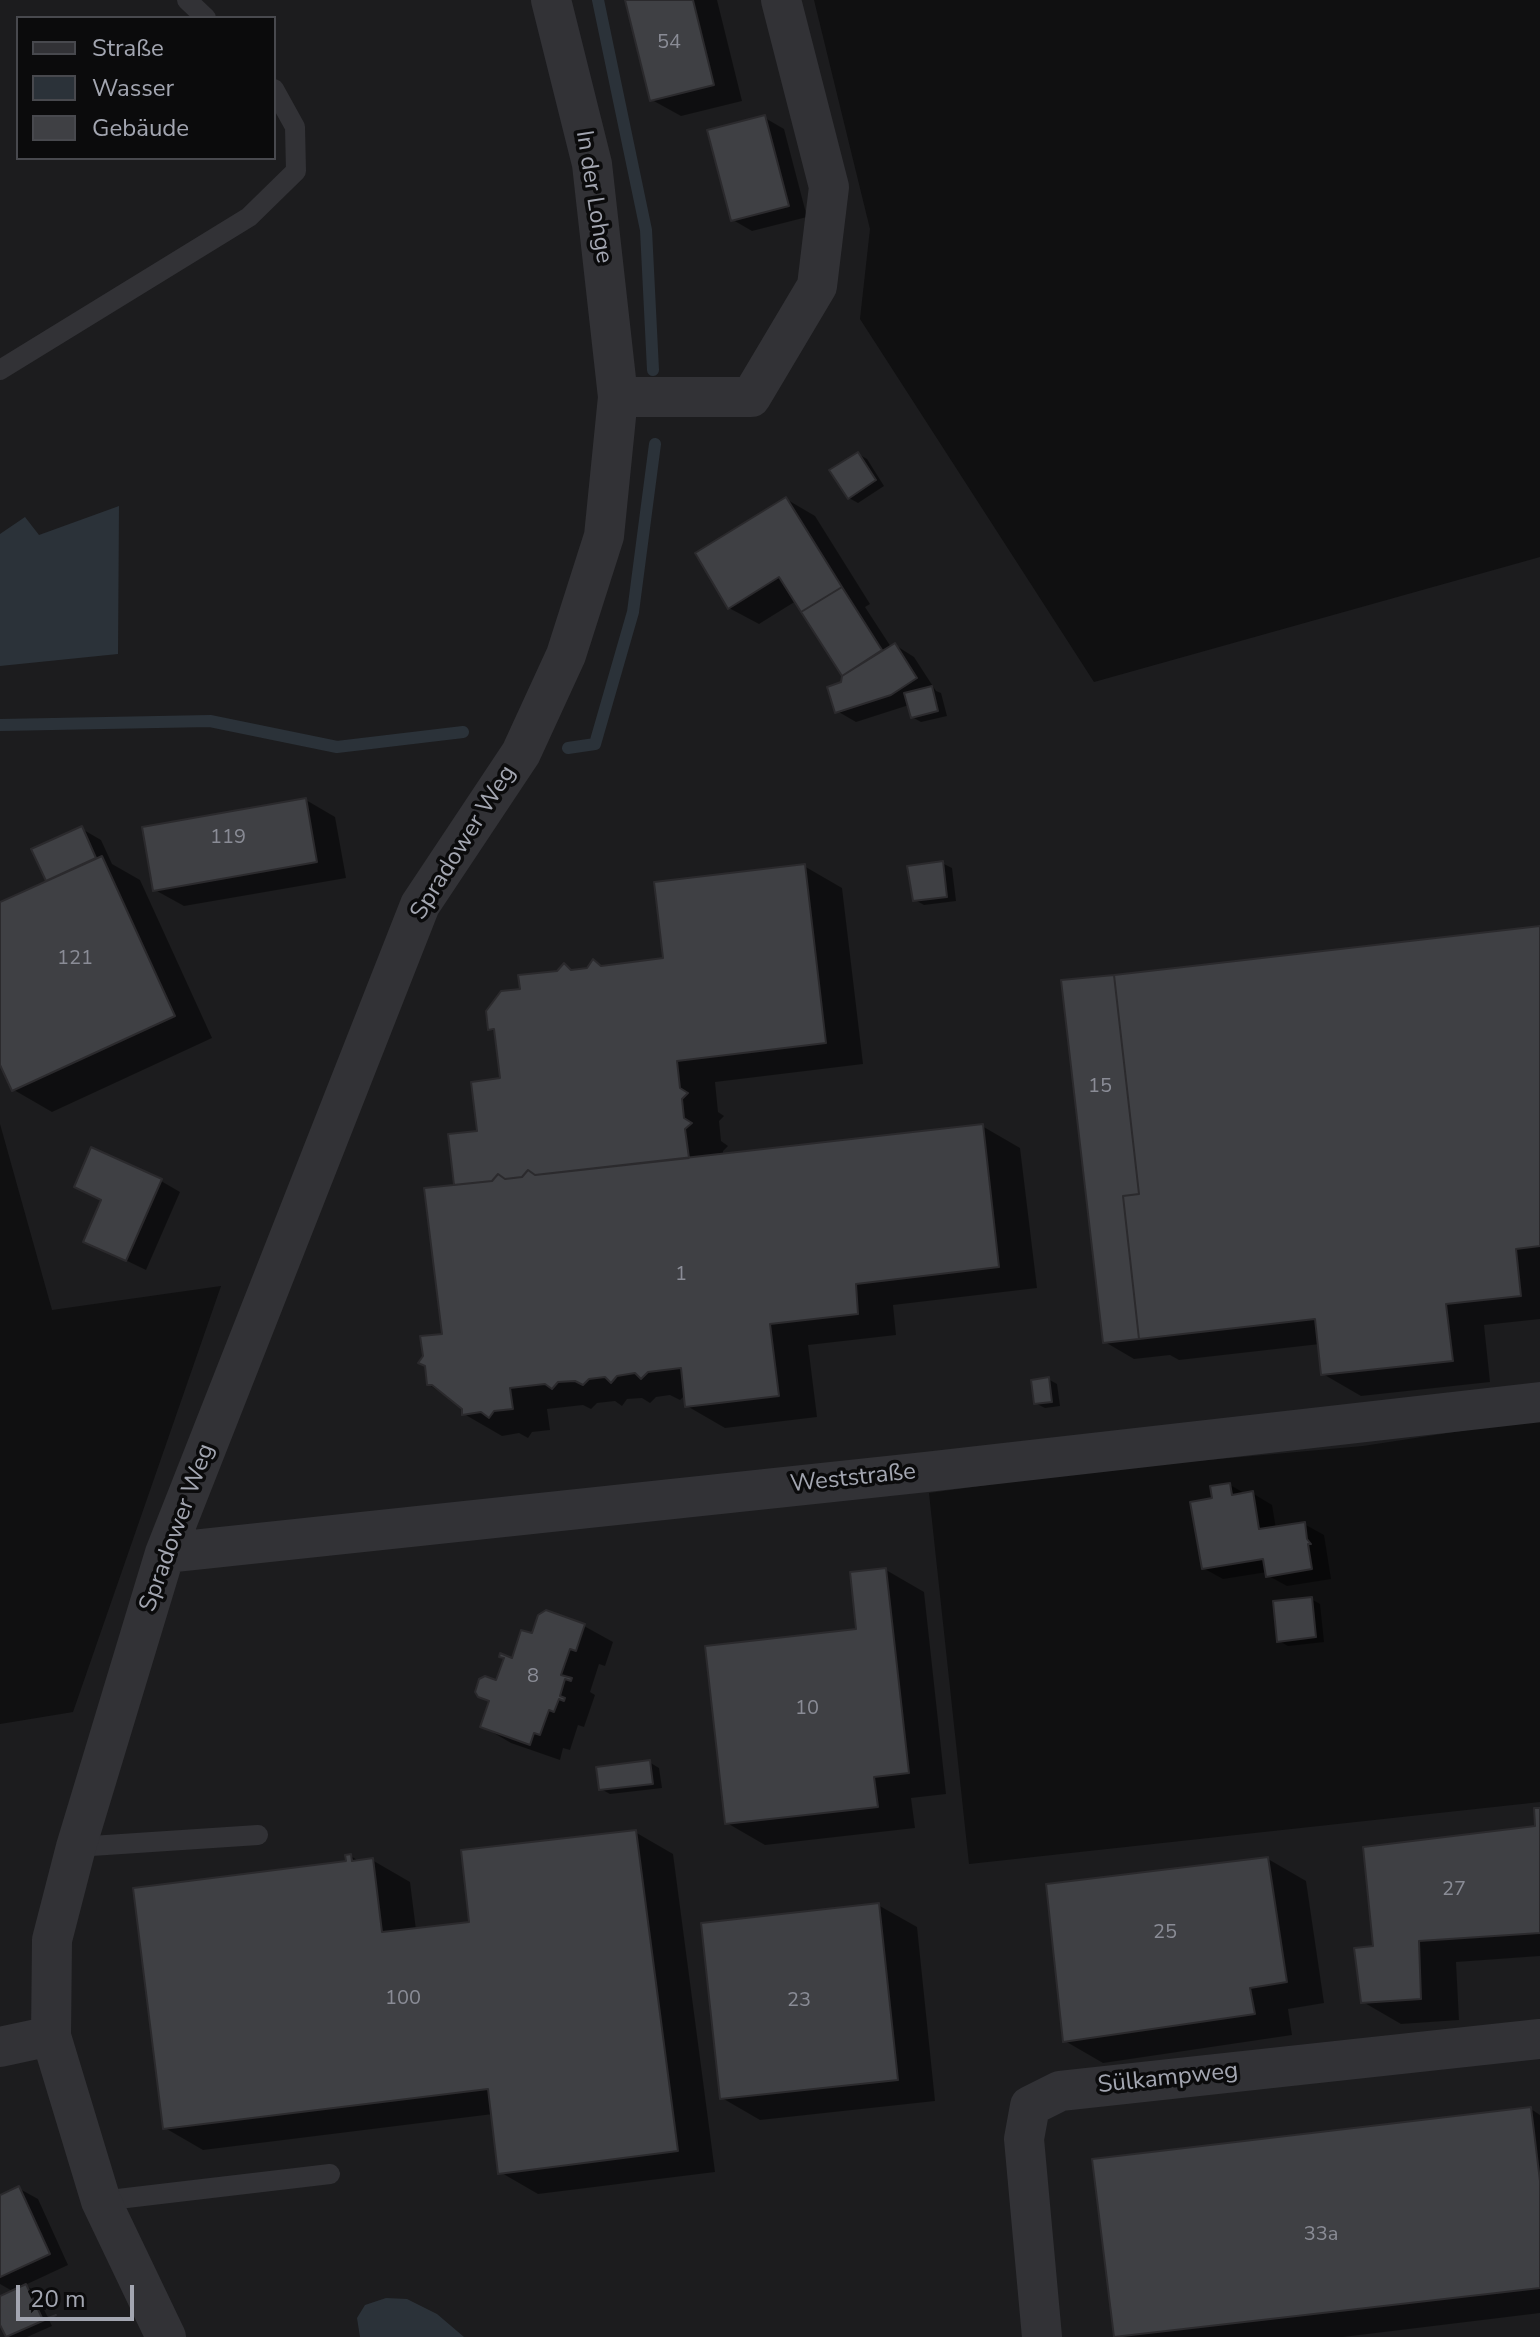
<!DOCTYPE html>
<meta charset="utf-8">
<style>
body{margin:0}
#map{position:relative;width:1540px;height:2337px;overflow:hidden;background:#101011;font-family:"Nunito Sans",sans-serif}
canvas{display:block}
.legend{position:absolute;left:16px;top:16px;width:260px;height:144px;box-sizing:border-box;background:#0b0b0c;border:2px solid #48494e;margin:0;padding:10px 14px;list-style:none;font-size:24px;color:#a3a6b1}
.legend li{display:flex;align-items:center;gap:16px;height:40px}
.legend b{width:40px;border:2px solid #48494e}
.scale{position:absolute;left:16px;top:2285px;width:118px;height:36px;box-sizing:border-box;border:4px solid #a3a6b1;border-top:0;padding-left:10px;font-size:24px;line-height:28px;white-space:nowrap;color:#a3a6b1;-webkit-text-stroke:6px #0b0b0c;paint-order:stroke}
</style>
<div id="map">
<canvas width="1540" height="2337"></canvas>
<ul class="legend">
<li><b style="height:10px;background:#323236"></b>Straße</li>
<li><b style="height:22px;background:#2b3239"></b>Wasser</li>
<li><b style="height:22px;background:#3f4044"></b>Gebäude</li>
</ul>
<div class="scale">20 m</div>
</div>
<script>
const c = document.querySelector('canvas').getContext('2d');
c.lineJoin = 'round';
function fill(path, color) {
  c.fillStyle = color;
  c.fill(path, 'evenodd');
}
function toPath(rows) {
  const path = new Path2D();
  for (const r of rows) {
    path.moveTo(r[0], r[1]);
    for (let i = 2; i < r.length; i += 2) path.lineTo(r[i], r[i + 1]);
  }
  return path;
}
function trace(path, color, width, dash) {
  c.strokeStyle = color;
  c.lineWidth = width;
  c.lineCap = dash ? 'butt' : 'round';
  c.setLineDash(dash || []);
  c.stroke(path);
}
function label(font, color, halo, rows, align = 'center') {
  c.font = font + ' "Nunito Sans",sans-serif';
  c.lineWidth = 7;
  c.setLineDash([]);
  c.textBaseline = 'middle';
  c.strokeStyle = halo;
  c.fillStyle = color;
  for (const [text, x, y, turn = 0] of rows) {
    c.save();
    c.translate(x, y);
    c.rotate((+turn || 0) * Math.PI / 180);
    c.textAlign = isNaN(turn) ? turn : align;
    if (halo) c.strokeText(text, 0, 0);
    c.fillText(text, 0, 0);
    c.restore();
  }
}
const built = toPath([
 [0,0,814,0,870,229,860,319,1094,682,1540,557,1540,1419,1363,1446,1098,1470,929,1493,969,1864,1540,1802,1540,2337,0,2337,0,1724,73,1712,221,1286,52,1310,0,1124],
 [18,18,274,18,274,158,18,158]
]);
const water = toPath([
 [119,506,118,654,0,666,0,534,25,517,39,535],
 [386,2298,407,2299,437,2314,464,2337,360,2337,357,2318,365,2305]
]);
const shadow = toPath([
 [627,0,717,0,742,101,681,116,652,100],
 [765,118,784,129,807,217,752,231,733,220],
 [858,454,867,459,884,486,858,503,849,498],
 [786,499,815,516,870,604,865,607,891,647,895,645,914,657,936,691,941,693,947,716,921,722,912,717,909,705,856,722,837,711,844,676,796,601,759,624,729,608],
 [306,800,335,817,346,878,184,906,155,890],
 [82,829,101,840,112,864,140,880,212,1038,52,1112,14,1090,0,1060,0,905,50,882,48,880],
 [942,863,952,868,956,901,924,905,915,900],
 [804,866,842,888,863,1064,715,1082,718,1112,724,1116,719,1121,721,1141,728,1146,723,1151,723,1156,982,1126,1020,1148,1037,1288,893,1305,896,1335,808,1345,817,1417,725,1428,687,1406,686,1394,680,1400,670,1395,656,1397,650,1403,642,1398,627,1399,622,1406,615,1401,597,1403,591,1409,583,1405,547,1409,550,1430,532,1432,528,1438,519,1433,502,1436,464,1414,463,1408,428,1384,427,1366,444,1336,456,1187,502,1080,497,1033,490,1029,522,991,558,973,564,966,574,971,665,960],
 [1540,928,1540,1319,1484,1325,1490,1382,1361,1396,1323,1374,1320,1344,1179,1360,1170,1355,1134,1359,1105,1342],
 [161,1181,180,1192,146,1270,86,1241,103,1201,76,1186],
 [1048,1379,1057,1384,1060,1406,1045,1408,1035,1403],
 [1230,1485,1246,1494,1252,1493,1272,1505,1276,1529,1304,1524,1324,1535,1331,1579,1287,1586,1267,1575,1267,1572,1223,1579,1203,1568,1214,1500],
 [886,1570,924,1592,946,1794,911,1798,915,1828,765,1845,727,1823,858,1631],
 [1311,1599,1320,1604,1324,1642,1288,1646,1279,1641],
 [584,1626,613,1642,605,1666,599,1664,590,1692,595,1695,584,1727,578,1725,570,1750,563,1748,560,1760,511,1743,482,1726,490,1702,480,1696,497,1683,533,1636],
 [649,1762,659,1768,662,1788,610,1794,601,1789],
 [1540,1810,1540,1956,1456,1962,1459,2020,1401,2024,1363,2002,1376,1947,1537,1827],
 [635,1832,673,1854,715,2172,538,2194,500,2172,493,2114,203,2150,165,2128,351,1856,360,1862,372,1860,410,1882,416,1930,471,1924],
 [1268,1859,1306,1881,1324,2003,1288,2009,1292,2035,1103,2063,1065,2041],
 [878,1905,917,1927,935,2101,760,2120,722,2098],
 [1531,2109,1540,2115,1540,2313,1343,2337,1116,2337,1095,2161],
 [18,2188,38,2199,68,2265,25,2285,35,2291,52,2326,27,2337,9,2337,0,2321,0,2298,14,2292,0,2284,0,2196]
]);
const stream = toPath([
 [598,0,646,230,653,370],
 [0,725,210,721,337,747,463,732],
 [568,748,595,744,633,612,655,444]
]);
const building = toPath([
 [625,0,693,0,714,85,650,101,625,0],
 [765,115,789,206,731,221,707,130,765,115],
 [858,452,876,480,848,499,829,470,858,452],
 [786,497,842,587,801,612,779,577,728,609,695,553,786,497],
 [842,587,882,650,842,676,801,612,842,587],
 [895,643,917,678,891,695,835,713,827,687,841,682,842,676,895,643],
 [932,686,938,711,911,718,904,693,932,686],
 [306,798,317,862,153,891,142,827,306,798],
 [82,826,96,858,46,881,31,849,82,826],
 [102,856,175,1016,12,1091,0,1065,0,902,102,856],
 [943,861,947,897,913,901,907,866,943,861],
 [805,864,826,1043,677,1061,680,1088,688,1093,682,1099,684,1118,692,1123,685,1129,689,1158,535,1175,528,1170,522,1177,505,1179,498,1174,492,1181,454,1185,448,1134,477,1131,471,1082,500,1078,494,1029,488,1030,486,1011,501,991,520,989,518,975,557,971,564,963,571,970,587,968,593,959,601,966,663,958,654,882,805,864],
 [1540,926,1540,1246,1516,1249,1521,1296,1446,1304,1453,1361,1321,1375,1315,1319,1139,1339,1123,1196,1139,1194,1114,975,1540,926],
 [1114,975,1139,1194,1123,1196,1139,1339,1103,1343,1061,980,1114,975],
 [983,1124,999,1267,856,1284,858,1314,770,1324,779,1396,685,1407,681,1368,648,1372,641,1379,635,1373,617,1376,611,1383,605,1377,589,1379,583,1385,575,1381,558,1382,552,1389,545,1384,510,1388,513,1409,494,1411,489,1418,481,1412,462,1415,462,1409,432,1385,427,1385,425,1366,418,1363,423,1356,420,1336,442,1334,424,1188,492,1181,498,1174,505,1179,522,1177,528,1170,535,1175,983,1124],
 [91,1147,162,1179,126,1261,83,1242,101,1200,74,1187,91,1147],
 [1049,1377,1052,1402,1034,1404,1031,1380,1049,1377],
 [1230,1483,1232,1495,1253,1491,1259,1529,1305,1522,1307,1539,1311,1544,1308,1544,1312,1569,1266,1577,1263,1559,1202,1569,1190,1502,1212,1498,1210,1486,1230,1483],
 [886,1568,909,1773,874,1777,878,1807,725,1824,705,1646,856,1629,850,1572,886,1568],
 [1312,1597,1316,1637,1277,1642,1273,1601,1312,1597],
 [546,1610,585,1624,576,1651,570,1649,561,1675,572,1678,571,1681,565,1679,560,1696,565,1698,564,1701,559,1699,554,1712,549,1710,540,1735,534,1733,530,1745,480,1727,489,1701,478,1697,475,1692,479,1679,485,1676,496,1680,504,1658,499,1657,500,1653,512,1658,521,1630,532,1633,538,1615,546,1610],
 [650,1760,653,1784,599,1790,596,1767,650,1760],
 [1534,1808,1540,1808,1540,1933,1419,1941,1421,1999,1361,2003,1354,1948,1373,1946,1363,1847,1535,1826,1534,1808],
 [636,1830,678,2151,498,2174,488,2089,163,2129,133,1888,346,1861,345,1855,351,1854,352,1861,373,1858,382,1932,469,1922,461,1850,636,1830],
 [1268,1857,1287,1982,1250,1988,1255,2014,1063,2042,1046,1884,1268,1857],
 [879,1903,898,2080,720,2099,701,1923,879,1903],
 [1531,2107,1540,2181,1540,2288,1114,2337,1092,2159,1531,2107],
 [19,2186,50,2254,0,2277,0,2195,19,2186],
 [26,2284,43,2320,56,2315,6,2337,0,2325,0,2296,26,2284]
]);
const lane = toPath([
 [187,0,206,18],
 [0,370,249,217,296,171,295,127,274,89],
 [76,1847,258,1835],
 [101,2201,330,2174]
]);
const street = toPath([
 [618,397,751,397,817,286,829,187,781,0],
 [165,1553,926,1472,1540,1402],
 [0,2047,51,2036],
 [166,2337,101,2201,51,2036,52,1940,76,1847,165,1553,420,905,521,753,566,655,604,536,618,397,592,164,551,0],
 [1042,2337,1024,2139,1030,2106,1060,2091,1540,2039]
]);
const numberNames = [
 ["54",669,43],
 ["119",228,838],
 ["121",75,959],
 ["15",1100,1087],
 ["1",681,1275],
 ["8",533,1677],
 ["10",807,1709],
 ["27",1454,1890],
 ["25",1165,1933],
 ["100",403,1999],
 ["23",799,2001],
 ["33a",1321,2235]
];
const streetNames = [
 ["In der Lohge",593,197,81],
 ["Spradower Weg",464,843,-58],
 ["Weststraße",853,1479,-6],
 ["Spradower Weg",178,1528,-70],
 ["Sülkampweg",1168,2079,-6]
];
fill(built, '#1c1c1e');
fill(water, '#2b3239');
fill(shadow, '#0007');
trace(stream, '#2b3239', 12);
fill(building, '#3f4044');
trace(building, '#2b2a2d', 2);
trace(lane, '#323236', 20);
trace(street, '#323236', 40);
label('20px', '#8a8c96', null, numberNames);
label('24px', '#a3a6b1', '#0b0b0c', streetNames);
</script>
